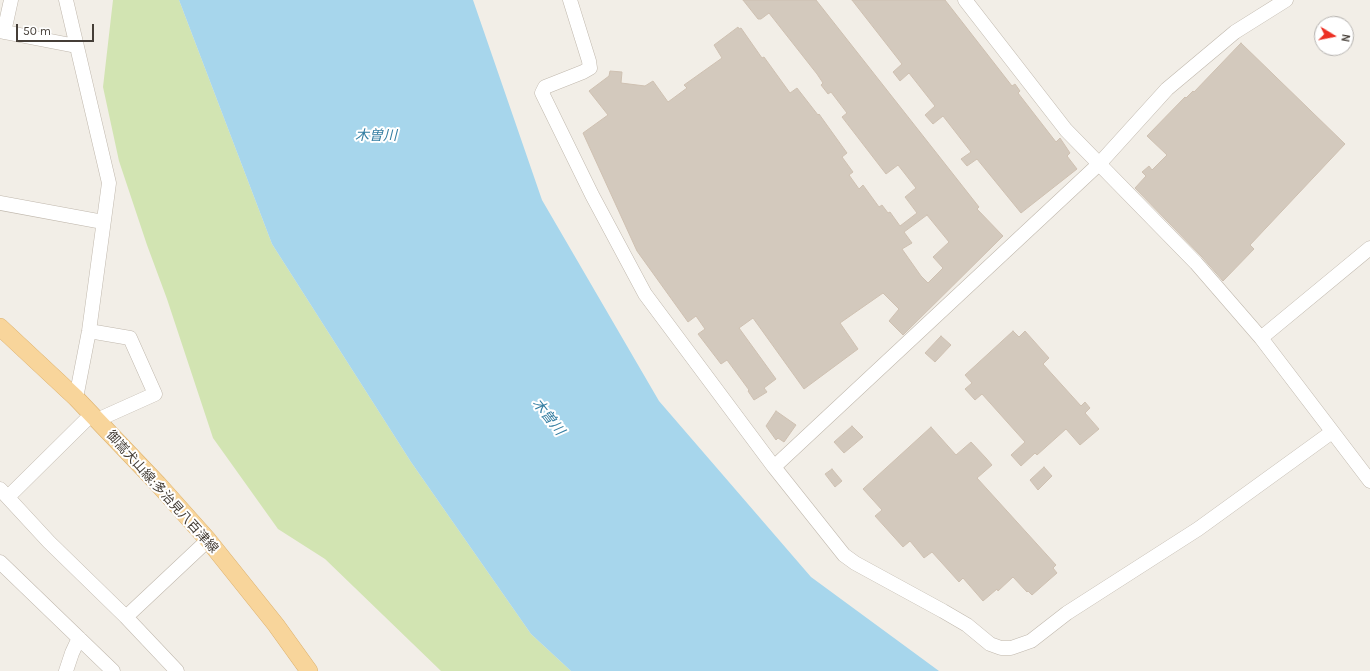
<!DOCTYPE html>
<meta charset="utf-8">
<style>
body{margin:0}
#map{position:relative;width:1370px;height:671px;overflow:hidden;background:#f2eee7;font-family:Karla,sans-serif}
canvas{display:block}
.north{position:absolute;left:1314px;top:16px;width:40px;height:40px;box-sizing:border-box;background:#fff;border:1px solid #b5b2af;border-radius:50%;rotate:100deg;font-size:11px;font-weight:700;line-height:16px;text-align:center;color:#453e37}
.north::after{content:'';display:block;margin:auto;width:14px;height:18px;background:#ec3024;clip-path:polygon(50% 0,100% 100%,50% 72%,0 100%)}
.scale{position:absolute;left:16px;top:24px;width:78px;height:18px;box-sizing:border-box;border:2px solid #453e37;border-top:0;padding-left:5px;font-size:12px;line-height:14px;white-space:nowrap;color:#453e37;-webkit-text-stroke:3px #fff;paint-order:stroke}
</style>
<div id="map">
<canvas width="1370" height="671"></canvas>
<div class="north">N</div>
<div class="scale">50 m</div>
</div>
<script>
const c = document.querySelector('canvas').getContext('2d');
c.lineJoin = 'round';
function fill(path, color) {
  c.fillStyle = color;
  c.fill(path, 'evenodd');
}
function toPath(rows) {
  const path = new Path2D();
  for (const r of rows) {
    path.moveTo(r[0], r[1]);
    for (let i = 2; i < r.length; i += 2) path.lineTo(r[i], r[i + 1]);
  }
  return path;
}
function trace(path, color, width, dash) {
  c.strokeStyle = color;
  c.lineWidth = width;
  c.lineCap = dash ? 'butt' : 'round';
  c.setLineDash(dash || []);
  c.stroke(path);
}
function label(font, color, halo, rows, align = 'center') {
  c.font = font + ' Karla,"Noto Sans JP",sans-serif';
  c.lineWidth = 4;
  c.setLineDash([]);
  c.textBaseline = 'middle';
  c.strokeStyle = halo;
  c.fillStyle = color;
  for (const [text, x, y, turn = 0] of rows) {
    c.save();
    c.translate(x, y);
    c.rotate((+turn || 0) * Math.PI / 180);
    c.textAlign = isNaN(turn) ? turn : align;
    if (halo) c.strokeText(text, 0, 0);
    c.fillText(text, 0, 0);
    c.restore();
  }
}
const green = toPath([
 [113,0,179,0,272,244,411,462,531,634,571,671,441,671,325,559,278,529,213,438,167,299,147,245,119,161,103,87]
]);
const water = toPath([
 [179,0,473,0,542,200,659,401,811,577,939,671,571,671,531,634,411,462,272,244]
]);
const building = toPath([
 [743,0,816,0,979,207,977,209,1003,236,903,335,889,321,899,309,883,293,840,323,858,349,804,389,753,318,739,328,776,379,764,388,767,392,754,400,748,391,749,390,727,360,721,364,698,334,705,329,696,316,688,322,637,251,583,133,608,115,589,91,609,76,610,71,622,72,621,83,645,86,653,81,668,102,687,88,684,85,722,58,714,45,738,27,739,29,741,28,762,58,764,57,790,93,797,88,818,115,819,114,847,153,842,157,853,172,849,175,859,189,863,185,879,207,882,205,888,213,890,212,900,226,917,213,905,197,916,188,898,165,886,174,842,117,847,113,831,92,828,94,821,85,823,83,817,74,769,13,761,19,758,19,743,0],
 [927,215,949,242,933,257,943,268,928,283,921,276,902,249,912,243,904,232,927,215],
 [852,0,945,0,1012,86,1015,84,1020,91,1018,93,1056,142,1060,138,1070,153,1067,156,1077,169,1021,213,977,159,967,166,961,159,971,152,943,116,933,124,925,115,935,106,909,73,900,81,893,72,902,64,852,0],
 [1241,43,1345,144,1250,245,1254,249,1223,281,1202,257,1135,188,1146,176,1142,172,1149,166,1152,170,1167,155,1147,136,1185,97,1186,98,1193,91,1194,92,1241,43],
 [1013,331,1019,337,1025,331,1049,358,1043,364,1081,406,1085,402,1090,408,1085,413,1099,429,1080,445,1066,429,1037,455,1035,453,1021,466,1011,455,1025,442,982,394,975,400,965,389,972,383,965,375,1013,331],
 [941,336,951,345,935,362,925,353,941,336],
 [776,411,796,425,784,442,778,438,776,440,766,426,776,411],
 [852,426,863,437,844,453,834,442,852,426],
 [931,427,956,455,971,442,986,458,992,465,977,478,1056,565,1053,568,1057,573,1032,595,1028,591,1027,592,1013,577,998,591,997,589,983,601,963,578,959,582,932,552,924,558,910,541,903,547,875,516,882,510,863,489,931,427],
 [1044,467,1052,476,1038,490,1030,480,1044,467],
 [832,469,842,481,835,487,825,474,832,469]
]);
const minor = toPath([
 [66,0,109,183,89,331,76,398],
 [570,0,589,61,590,68,583,72,545,87,542,93,592,195,645,294,774,467,844,555,855,563,943,611,967,625,990,644,1001,648,1011,648,1031,641,1067,613,1198,529,1332,432],
 [965,0,1066,130,1196,263,1261,338,1370,481],
 [0,31,76,46],
 [4,32,11,0],
 [0,203,103,222],
 [89,331,130,338,155,394,97,420],
 [1261,338,1370,248],
 [774,467,1100,163,1167,89,1235,32,1286,0],
 [0,489,49,542,126,617,177,671],
 [8,497,91,415],
 [0,562,113,671],
 [126,617,208,540],
 [66,671,72,653,79,638]
]);
const major = toPath([
 [0,327,76,398,158,484,208,540,276,625,309,671]
]);
const streetNames = [
 ["御嵩犬山線;多治見八百津線",162,492,48]
];
const waterNames = [
 ["木曽川",376,136],
 ["木曽川",548,417,52]
];
fill(green, '#d2e4b2');
fill(water, '#a7d6ec');
fill(building, '#d3c9bd');
trace(building, '#cec0b1', 1);
trace(minor, '#c0b8ad', 15);
trace(major, '#dcb06c', 18);
trace(minor, '#fff', 14);
trace(major, '#f8d59b', 17);
label('13px', '#453e37', '#fff', streetNames);
label('italic 14px', '#347ea2', '#fff', waterNames);
</script>
